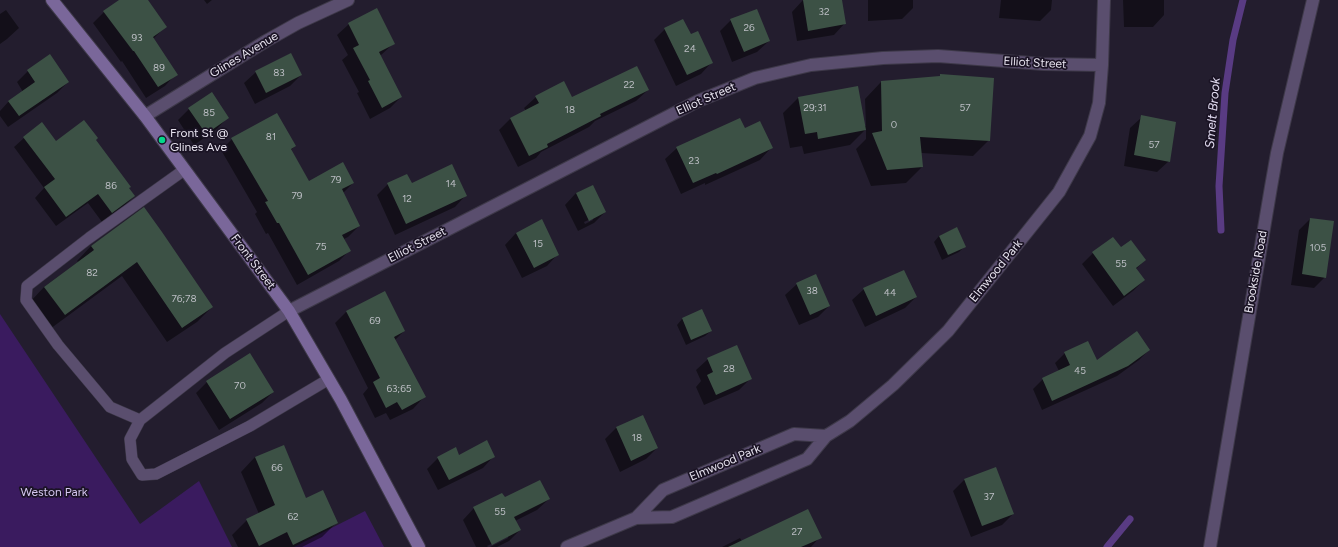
<!DOCTYPE html>
<style>
body{margin:0}
canvas{display:block;background:#231d2e}
</style>
<canvas width="1338" height="547"></canvas>
<script>
const c = document.querySelector('canvas').getContext('2d');
c.lineJoin = 'round';
function fill(path, color) {
  c.fillStyle = color;
  c.fill(path, 'evenodd');
}
function toPath(rows) {
  const path = new Path2D();
  for (const r of rows) {
    path.moveTo(r[0], r[1]);
    for (let i = 2; i < r.length; i += 2) path.lineTo(r[i], r[i + 1]);
  }
  return path;
}
function trace(path, color, width, dash) {
  c.strokeStyle = color;
  c.lineWidth = width;
  c.lineCap = dash ? 'butt' : 'round';
  c.setLineDash(dash || []);
  c.stroke(path);
}
function label(font, color, halo, rows, align = 'center') {
  c.font = font + ' Figtree,sans-serif';
  c.lineWidth = 3.5;
  c.setLineDash([]);
  c.textBaseline = 'middle';
  c.strokeStyle = halo;
  c.fillStyle = color;
  for (const [text, x, y, turn = 0] of rows) {
    c.save();
    c.translate(x, y);
    c.rotate((+turn || 0) * Math.PI / 180);
    c.textAlign = isNaN(turn) ? turn : align;
    if (halo) c.strokeText(text, 0, 0);
    c.fillText(text, 0, 0);
    c.restore();
  }
}
const green = toPath([
 [0,314,140,524,199,481,232,547,0,547],
 [365,511,384,547,294,547]
]);
const shadow = toPath([
 [120,0,147,0,166,26,153,39,176,74,165,86,146,98,122,61,121,62,93,23,104,12],
 [204,0,212,0,207,4],
 [803,0,841,0,845,23,834,35,797,41,792,12],
 [868,0,913,0,913,8,902,19,868,21],
 [1001,0,1052,0,1051,10,1040,21,999,18],
 [1123,0,1164,0,1164,15,1153,27,1124,27],
 [6,10,19,28,7,39,0,44,0,14],
 [731,20,769,41,757,52,732,62,720,31],
 [349,24,393,44,380,56,401,97,390,108,370,119,357,93,359,92,342,60,348,55,337,35],
 [665,29,691,36,712,62,701,74,676,86,654,40],
 [290,54,301,75,290,86,255,104,244,83,256,72],
 [28,71,68,82,57,93,8,127,0,116,0,111,9,101,23,92,17,82],
 [881,82,989,140,973,156,921,153,922,167,906,183,871,186,856,149,866,139,866,129,850,145,804,154,802,146,790,148,783,113,798,98,866,126,865,99],
 [648,90,636,101,595,121,589,127,541,152,536,158,518,167,499,130,510,119,526,111,524,108,536,97,571,98],
 [189,109,228,117,217,129,194,145,178,120],
 [1142,117,1169,161,1157,172,1124,166,1130,128],
 [744,129,771,148,760,160,705,185,705,183,681,194,665,159,677,148],
 [24,138,56,142,95,140,134,196,124,206,102,222,88,203,56,226,35,198,44,188,14,147],
 [232,139,295,146,291,150,309,182,353,183,343,193,359,226,348,237,344,239,350,250,339,261,297,285,268,233,266,234,255,214,257,212,221,150],
 [388,184,411,185,466,195,455,207,395,235,377,195],
 [592,186,605,212,594,223,578,231,565,205,576,193],
 [593,218,593,220,585,224,584,222],
 [144,209,212,307,197,322,167,342,122,276,50,329,30,302,44,287,78,262,77,261,91,246],
 [1310,219,1325,277,1314,288,1291,285,1299,230],
 [956,228,965,246,959,252,942,260,934,242,939,236],
 [516,233,558,254,547,266,522,278,505,245],
 [1120,249,1145,260,1136,269,1144,280,1133,291,1113,306,1082,264,1093,253],
 [797,284,829,306,818,317,799,325,785,295],
 [864,289,916,297,905,308,865,327,852,300],
 [702,311,711,331,705,336,686,345,677,325,682,319],
 [346,312,404,331,395,340,424,397,413,409,390,420,386,413,375,418,363,394,368,388,335,323],
 [1149,350,1139,360,1117,376,1042,410,1033,389,1043,379,1059,371,1055,363,1065,353,1097,361],
 [708,359,751,378,739,390,704,405,696,387,701,381,696,370],
 [207,382,273,392,262,403,219,430,196,393],
 [642,417,657,448,646,459,620,472,605,439,616,428],
 [459,456,494,456,483,468,438,490,427,469,438,458],
 [255,457,306,500,337,522,322,537,302,547,238,547,232,535,247,520,259,514,241,472],
 [995,468,1013,514,1002,525,971,537,953,491,964,480],
 [504,499,549,499,537,510,515,521,520,530,509,541,497,547,490,547,508,538,508,536,487,546,488,547,476,547,463,520,474,508],
 [820,537,811,547,722,547,740,538,742,541]
]);
const stream = toPath([
 [1221,230,1219,186,1225,93,1233,40,1243,0],
 [1107,547,1130,519]
]);
const building = toPath([
 [119,0,148,0,167,27,153,37,178,75,158,87,134,51,133,51,103,11],
 [803,0,842,0,846,24,808,31],
 [377,8,395,44,379,52,402,97,382,108,368,81,370,80,353,48,359,45,348,23],
 [757,9,770,41,744,52,730,19],
 [683,19,691,34,698,31,713,63,687,75,664,28],
 [291,53,302,75,266,93,255,71],
 [50,54,69,82,19,116,8,101,35,82,27,70],
 [637,66,649,90,600,114,601,116,547,144,548,147,529,156,510,118,539,103,535,96,564,81,572,97],
 [940,74,994,78,990,141,920,137,923,167,887,170,872,133,882,131,881,81,940,76],
 [858,86,866,130,818,139,817,132,805,134,798,97],
 [212,92,229,118,206,134,188,108],
 [277,113,296,146,291,149,309,181,343,162,354,183,342,189,360,226,342,235,351,251,308,275,279,223,277,223,265,202,268,201,231,138],
 [1141,115,1176,122,1170,162,1134,155],
 [740,118,745,128,760,121,773,148,717,174,716,173,693,183,676,147],
 [84,120,98,138,96,140,131,187,129,188,135,196,112,213,98,194,66,217,44,187,55,179,23,137,42,122,56,141],
 [452,164,467,196,406,224,387,183,407,174,412,183],
 [593,185,606,212,589,221,576,193],
 [144,207,162,232,213,307,182,328,137,262,65,315,44,287,94,250,91,246],
 [1310,218,1334,221,1326,278,1302,274],
 [542,219,559,255,534,268,516,233],
 [957,227,966,247,948,255,939,236],
 [1113,237,1121,247,1131,240,1146,260,1136,268,1145,280,1124,296,1092,252],
 [904,270,917,297,876,316,863,288],
 [816,274,830,306,810,315,796,283],
 [385,291,405,331,394,337,426,397,402,410,397,402,386,408,373,382,380,378,346,311],
 [702,309,712,331,691,340,682,318],
 [1137,331,1150,350,1128,366,1052,401,1042,378,1070,365,1064,352,1088,341,1097,360],
 [737,345,752,379,716,395,707,375,713,372,707,358],
 [250,353,274,392,230,419,206,381],
 [643,415,658,448,631,461,616,427],
 [487,440,495,457,449,480,437,457,456,447,459,455],
 [284,445,306,498,323,490,338,523,293,545,287,532,259,546,246,519,275,505,255,457],
 [996,467,1014,514,982,526,964,479],
 [540,480,550,499,514,517,521,530,492,545,473,507,502,493,505,497],
 [808,509,822,538,801,547,728,547]
]);
const lane = toPath([
 [184,170,89,238,27,286,26,300,58,345,110,407,140,420,225,353,289,311],
 [140,420,130,439,132,459,142,475,156,474,250,426,329,379]
]);
const street = toPath([
 [145,116,266,41,298,23,348,0],
 [289,311,698,101,755,78,811,65,883,58,938,56,1044,64,1102,65,1104,0],
 [636,518,663,490,794,434,826,436],
 [567,547,636,518,672,517,807,459,826,436,850,421,893,385,948,331,1059,192,1090,136,1099,103,1102,65],
 [1210,547,1271,187,1277,153,1313,0]
]);
const secondary = toPath([
 [52,0,145,116,289,311,341,400,419,547]
]);
const markers = [
 [162,140,4,"#03d98b"]
];
const numberNames = [
 ["32",824,12],
 ["26",749,28],
 ["93",137,38],
 ["24",690,49],
 ["89",159,68],
 ["83",279,73],
 ["22",629,85],
 ["29;31",815,108],
 ["57",965,108],
 ["18",570,110],
 ["85",209,113],
 ["0",894,125],
 ["81",271,137],
 ["57",1154,145],
 ["23",694,161],
 ["79",336,180],
 ["14",451,184],
 ["86",111,186],
 ["79",297,196],
 ["12",407,199],
 ["15",538,244],
 ["75",321,247],
 ["105",1318,248],
 ["55",1121,264],
 ["82",92,273],
 ["38",812,291],
 ["44",890,293],
 ["76;78",184,299],
 ["69",375,321],
 ["28",729,369],
 ["45",1080,371],
 ["70",240,386],
 ["63;65",399,389],
 ["18",637,438],
 ["66",277,468],
 ["37",989,497],
 ["55",500,512],
 ["62",293,517],
 ["27",797,532]
];
const streetNames = [
 ["Glines Avenue",244,55,-31],
 ["Elliot Street",1035,63,3],
 ["Elliot Street",706,99,-24],
 ["Elliot Street",417,245,-27],
 ["Front Street",253,262,53],
 ["Elmwood Park",996,271,-51],
 ["Brookside Road",1256,272,-80],
 ["Elmwood Park",725,463,-23]
];
const poiNames = [
 ["Front St @",170,133],
 ["Glines Ave",170,147]
];
const parkNames = [
 ["Weston Park",54,492]
];
const waterNames = [
 ["Smelt Brook",1213,113,-85]
];
fill(green, '#3a1b5f');
fill(shadow, '#0007');
trace(stream, '#593b83', 7);
fill(building, '#3c5145');
trace(lane, '#3e3949', 12);
trace(street, '#3e3949', 14);
trace(secondary, '#3e3949', 14);
trace(lane, '#5a4e6e', 11);
trace(street, '#5a4e6e', 12);
trace(secondary, '#7a679a', 12);
for (const [x, y, r, color] of markers) {
  const dot = new Path2D();
  dot.arc(x, y, r, 0, 2 * Math.PI);
  c.fillStyle = color;
  c.fill(dot);
  trace(dot, '#1a1324', 1.5);
}
label('10px', '#bcbec4', null, numberNames);
label('12px', '#e7e3ef', '#1a1324', streetNames);
label('12px', '#e7e3ef', '#1a1324', poiNames, 'left');
label('12px', '#d5c7f0', '#1a1324', parkNames);
label('italic 13px', '#e0daef', '#1a1324', waterNames);
</script>
